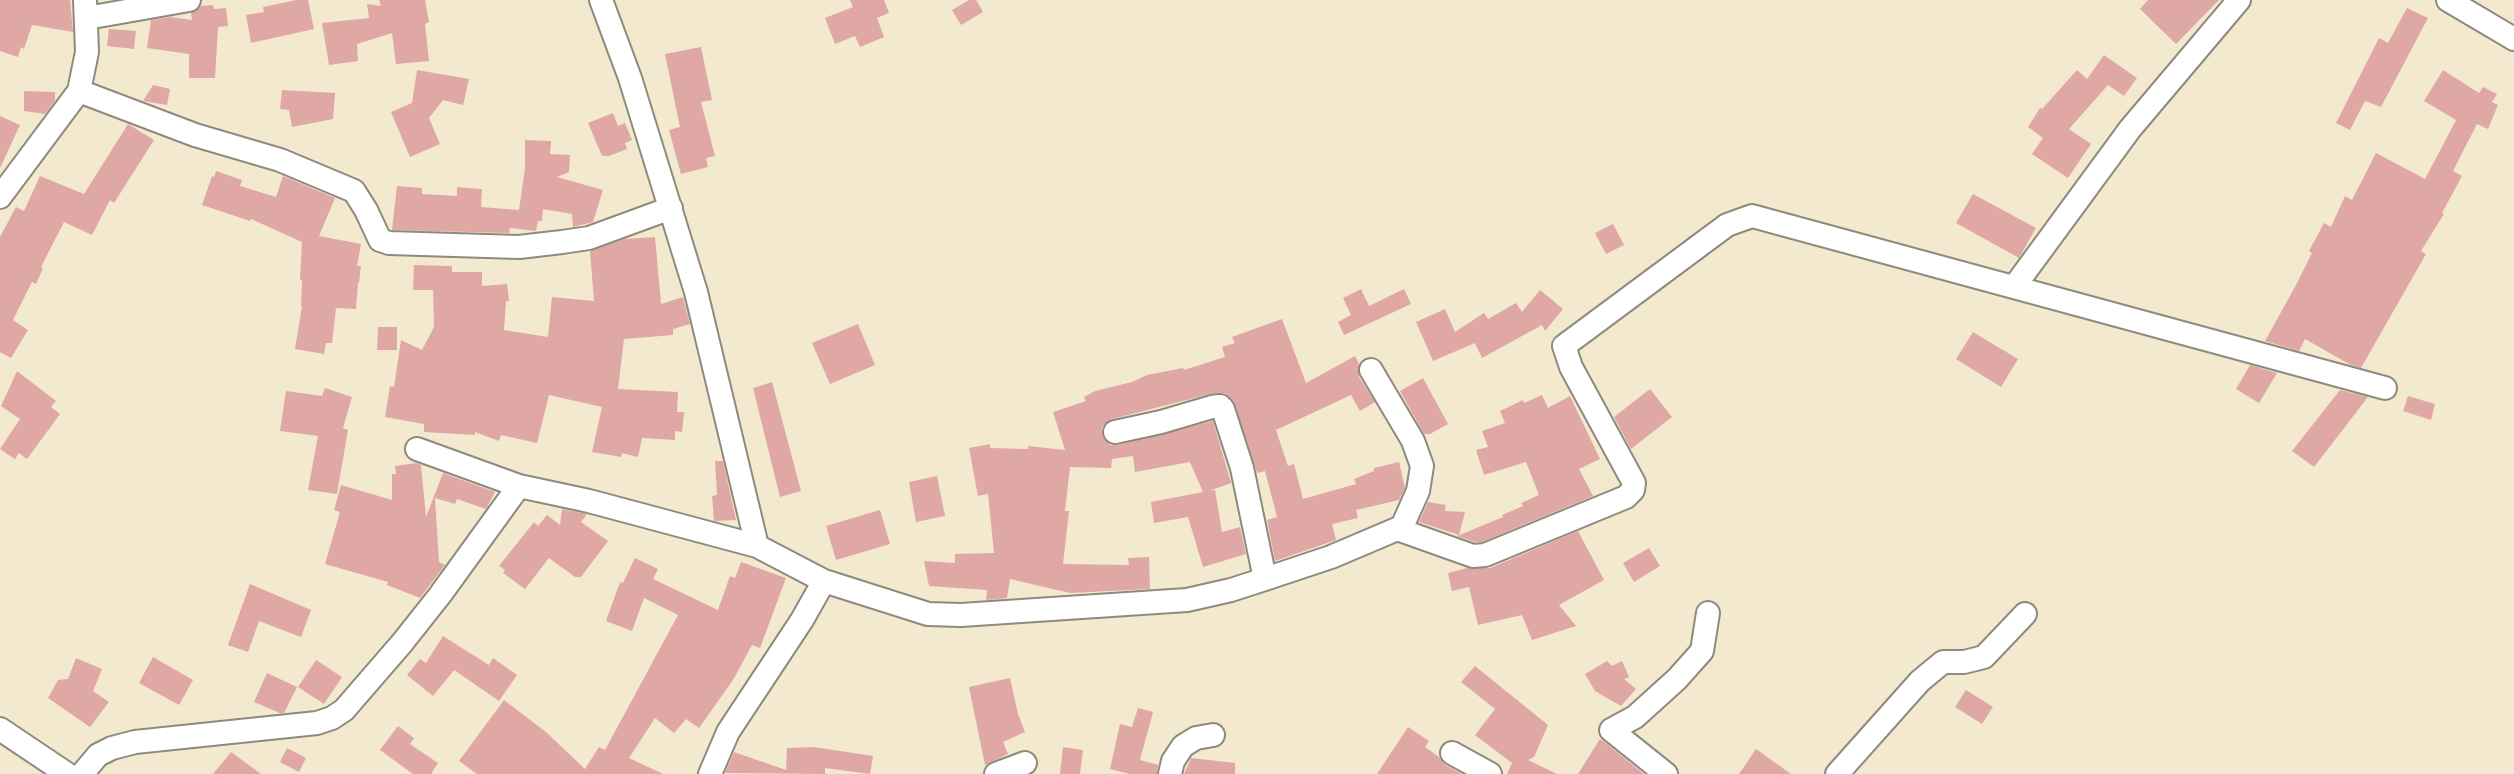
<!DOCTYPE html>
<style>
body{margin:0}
canvas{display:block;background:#f2e9cf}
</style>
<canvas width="2514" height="774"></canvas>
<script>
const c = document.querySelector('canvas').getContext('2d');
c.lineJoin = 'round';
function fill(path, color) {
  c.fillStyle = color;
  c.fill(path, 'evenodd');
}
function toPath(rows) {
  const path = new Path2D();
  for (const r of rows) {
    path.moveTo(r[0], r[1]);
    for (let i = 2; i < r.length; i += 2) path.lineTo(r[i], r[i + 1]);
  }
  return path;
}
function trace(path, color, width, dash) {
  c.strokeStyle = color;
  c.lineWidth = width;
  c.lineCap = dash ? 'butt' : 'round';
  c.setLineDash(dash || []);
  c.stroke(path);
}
const building = toPath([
 [0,0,70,0,73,32,32,25,24,49,21,47,18,57,0,51],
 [296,0,308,0,314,29,251,43,246,15,264,12,263,7],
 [379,0,425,0,429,22,425,24,429,61,396,64,392,33,357,44,358,61,329,65,322,23,369,18,367,4,381,6],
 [850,0,884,0,889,13,877,18,884,37,860,47,855,36,835,44,825,18,853,7],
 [969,0,976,0,983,12,961,25,952,10],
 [2148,0,2219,0,2176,44,2140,9],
 [213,5,214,9,226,8,228,26,218,27,215,78,189,78,189,54,147,48,151,20,170,17,192,20,191,13,201,6],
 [2407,8,2428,18,2381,107,2365,101,2350,130,2336,123,2379,38,2388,43],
 [109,29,136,31,134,49,107,46],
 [701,47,712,100,701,102,715,156,706,158,708,167,681,174,669,130,680,127,665,54],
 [2104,55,2137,78,2124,96,2108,85,2069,129,2091,144,2068,178,2032,154,2043,138,2028,127,2040,108,2042,109,2077,70,2087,79],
 [417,70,469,79,463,105,443,100,429,118,440,144,410,157,391,112,412,103],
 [2443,70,2479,93,2483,87,2497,94,2492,102,2498,105,2488,129,2477,124,2453,171,2462,176,2442,213,2444,214,2421,251,2426,254,2361,368,2349,364,2305,339,2299,351,2265,341,2296,285,2312,253,2309,251,2324,223,2331,227,2345,196,2352,200,2376,153,2425,179,2456,120,2424,101],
 [153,85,170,89,167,105,143,101],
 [282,90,335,93,333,119,292,127,289,110,280,109],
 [24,91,55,92,55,101,45,114,24,111],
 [613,113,618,126,625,123,632,140,625,143,627,149,609,156,602,156,588,123],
 [0,116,20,125,0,168],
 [128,124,154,140,114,203,110,200,92,235,64,222,41,267,43,268,36,284,32,282,13,320,28,330,11,358,0,352,0,237,16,207,24,211,40,176,84,194],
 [525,140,551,141,550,154,570,155,569,172,557,177,603,190,593,222,573,227,572,214,543,209,542,221,538,221,536,231,510,228,509,233,392,230,397,186,422,188,422,194,457,196,457,187,482,189,481,207,519,210,525,168],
 [216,171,242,180,240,186,276,197,283,176,335,198,319,236,361,244,357,266,361,266,359,283,358,283,356,309,336,308,332,343,326,343,324,354,295,349,302,306,301,306,302,280,300,280,302,242,251,219,250,221,202,205,212,176,214,177],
 [1973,194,2036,228,2019,258,1956,223],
 [1613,224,1624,245,1606,254,1595,233],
 [655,237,661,304,683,297,690,324,673,329,673,335,624,339,618,389,678,392,677,412,684,412,682,432,675,431,675,440,642,438,638,457,622,453,621,457,592,452,602,407,549,395,537,443,501,435,499,441,475,432,475,435,424,432,424,424,385,417,390,386,394,387,401,340,422,350,434,327,433,290,413,290,414,265,452,266,452,272,482,272,482,286,507,284,509,301,506,301,504,330,548,337,552,297,594,301,590,251,625,239],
 [1361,289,1369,306,1404,289,1411,304,1344,335,1338,322,1351,315,1343,298],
 [1540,290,1563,309,1545,331,1542,325,1482,358,1475,343,1433,361,1416,322,1445,309,1455,332,1484,313,1488,319,1516,303,1522,312],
 [1282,319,1306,383,1355,356,1359,364,1359,377,1375,402,1360,411,1351,395,1276,430,1288,466,1294,464,1303,499,1356,484,1354,479,1374,471,1374,468,1399,462,1405,488,1399,500,1356,510,1358,518,1332,524,1336,540,1275,561,1267,520,1277,517,1265,471,1257,473,1233,400,1224,393,1210,394,1112,419,1102,427,1102,435,1110,445,1118,445,1213,421,1231,483,1209,491,1215,490,1222,532,1240,527,1246,554,1203,567,1188,517,1154,523,1151,502,1203,492,1190,462,1135,472,1133,456,1112,459,1111,468,1070,467,1065,511,1069,511,1063,564,1129,565,1128,558,1149,557,1150,589,1070,593,1010,579,1007,598,986,600,987,590,929,586,924,561,955,563,955,554,994,553,988,494,978,496,969,448,990,444,990,448,1028,449,1028,446,1065,450,1053,412,1086,401,1084,397,1095,391,1132,382,1147,375,1183,368,1184,370,1225,357,1222,347,1235,343,1232,337],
 [858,324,875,365,830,384,812,343],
 [378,327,397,327,397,350,377,350],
 [1973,332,2018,359,2001,387,1956,359],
 [2250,365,2277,373,2259,403,2236,389],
 [17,371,56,401,51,407,60,414,27,459,19,453,15,459,0,449,20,419,1,406],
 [1423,378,1448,424,1430,434,1424,434,1400,391],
 [772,382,801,491,780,497,753,388],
 [325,388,352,397,343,428,348,430,337,494,308,490,318,436,280,431,286,391,322,396],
 [1650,389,1672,417,1631,449,1614,417],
 [2340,390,2368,397,2314,467,2292,451],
 [1542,395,1548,408,1570,396,1600,459,1579,469,1593,496,1482,542,1475,542,1457,536,1503,517,1502,515,1523,506,1521,503,1539,495,1526,462,1484,475,1476,450,1488,447,1482,431,1505,423,1500,411,1523,400,1524,403],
 [2408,396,2435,404,2431,420,2403,411],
 [715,461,723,461,736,520,714,521,712,496,717,495],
 [417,463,421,465,426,517,443,473,495,492,486,509,457,499,455,504,435,498,439,562,445,565,420,598,387,585,388,582,325,564,340,512,334,510,341,485,392,500,392,474,396,474,395,466],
 [937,476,945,516,916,522,909,482],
 [1428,502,1446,505,1445,511,1465,512,1459,535,1419,522],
 [562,509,587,514,581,522,608,541,581,577,575,577,549,558,525,589,503,573,505,570,499,566,534,522,538,526,547,515,560,525],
 [880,510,890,544,836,560,826,526],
 [1578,531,1604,580,1559,605,1576,626,1532,640,1522,615,1478,625,1469,587,1452,591,1448,573,1467,568,1490,568],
 [1649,548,1660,566,1634,582,1623,563],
 [635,558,658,569,653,579,718,610,730,576,735,578,741,562,786,578,760,648,752,645,733,680,699,728,686,719,674,733,655,718,629,758,663,774,477,774,459,761,504,700,546,732,585,769,599,747,605,750,678,615,644,598,632,631,606,621,620,582,623,583],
 [250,584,311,610,301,637,259,621,248,652,228,645],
 [443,636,489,665,493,658,517,675,499,701,454,670,433,696,407,675,420,659,426,663],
 [153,657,193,680,179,705,139,683],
 [76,658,102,669,93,691,109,702,90,727,48,698,58,680,68,679],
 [316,660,342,677,324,704,298,687],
 [1607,661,1612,666,1622,661,1629,677,1624,679,1636,689,1621,706,1595,691,1585,674],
 [1475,666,1548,725,1534,757,1528,760,1557,774,1507,774,1512,763,1475,735,1495,709,1461,682],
 [267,673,297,687,284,713,280,713,254,702],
 [1010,678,1018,714,1025,732,1003,742,1008,754,985,765,969,687],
 [1966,690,1993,707,1982,724,1955,707],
 [1138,708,1153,712,1140,760,1158,765,1157,774,1130,774,1110,769,1120,724,1132,727],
 [398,726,414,738,410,744,438,763,431,774,413,774,380,750],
 [1408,727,1429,741,1425,747,1439,757,1445,765,1462,774,1377,774],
 [1600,739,1603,741,1644,774,1578,774],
 [814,747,873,756,870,774,825,768,825,774,725,773,734,752,786,770,787,748],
 [1063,747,1083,750,1080,774,1060,774],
 [287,748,306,758,299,772,280,762],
 [1756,749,1791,774,1739,774],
 [231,752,261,774,213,774],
 [1191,758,1235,763,1235,774,1184,774]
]);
const street = toPath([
 [601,0,630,78,696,292,757,546],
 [2448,0,2514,39],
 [87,18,189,0],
 [79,91,195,135,280,160,354,191,366,210,380,240,389,243,519,247,562,242,589,238,671,208],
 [0,197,79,91,87,52,85,0],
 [2014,287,2130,129,2239,0],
 [1371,370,1413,441,1422,466,1418,491,1401,529],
 [1115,432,1161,422,1212,407,1220,406,1223,409,1242,468,1265,579],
 [417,449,519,486,589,501,757,546,824,581,802,620,728,732,710,774],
 [824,581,928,614,961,615,1187,600,1231,590,1265,579,1331,557,1397,529,1473,556,1485,555,1626,497,1633,490,1634,483,1571,367,1564,346,1727,225,1752,216,2385,388],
 [0,729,67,774],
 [1452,753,1490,774],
 [82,774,98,755,112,748,135,742,317,723,332,718,344,710,402,643,440,595,519,486],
 [996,774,1025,763],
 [1170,774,1173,761,1183,746,1196,738,1213,735],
 [1666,774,1611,730,1635,717,1677,679,1702,651,1708,613],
 [1837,774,1920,681,1943,662,1964,662,1984,657,2025,614]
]);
fill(building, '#e0a8a4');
trace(street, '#8e8a7d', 26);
trace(street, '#fff', 22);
</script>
